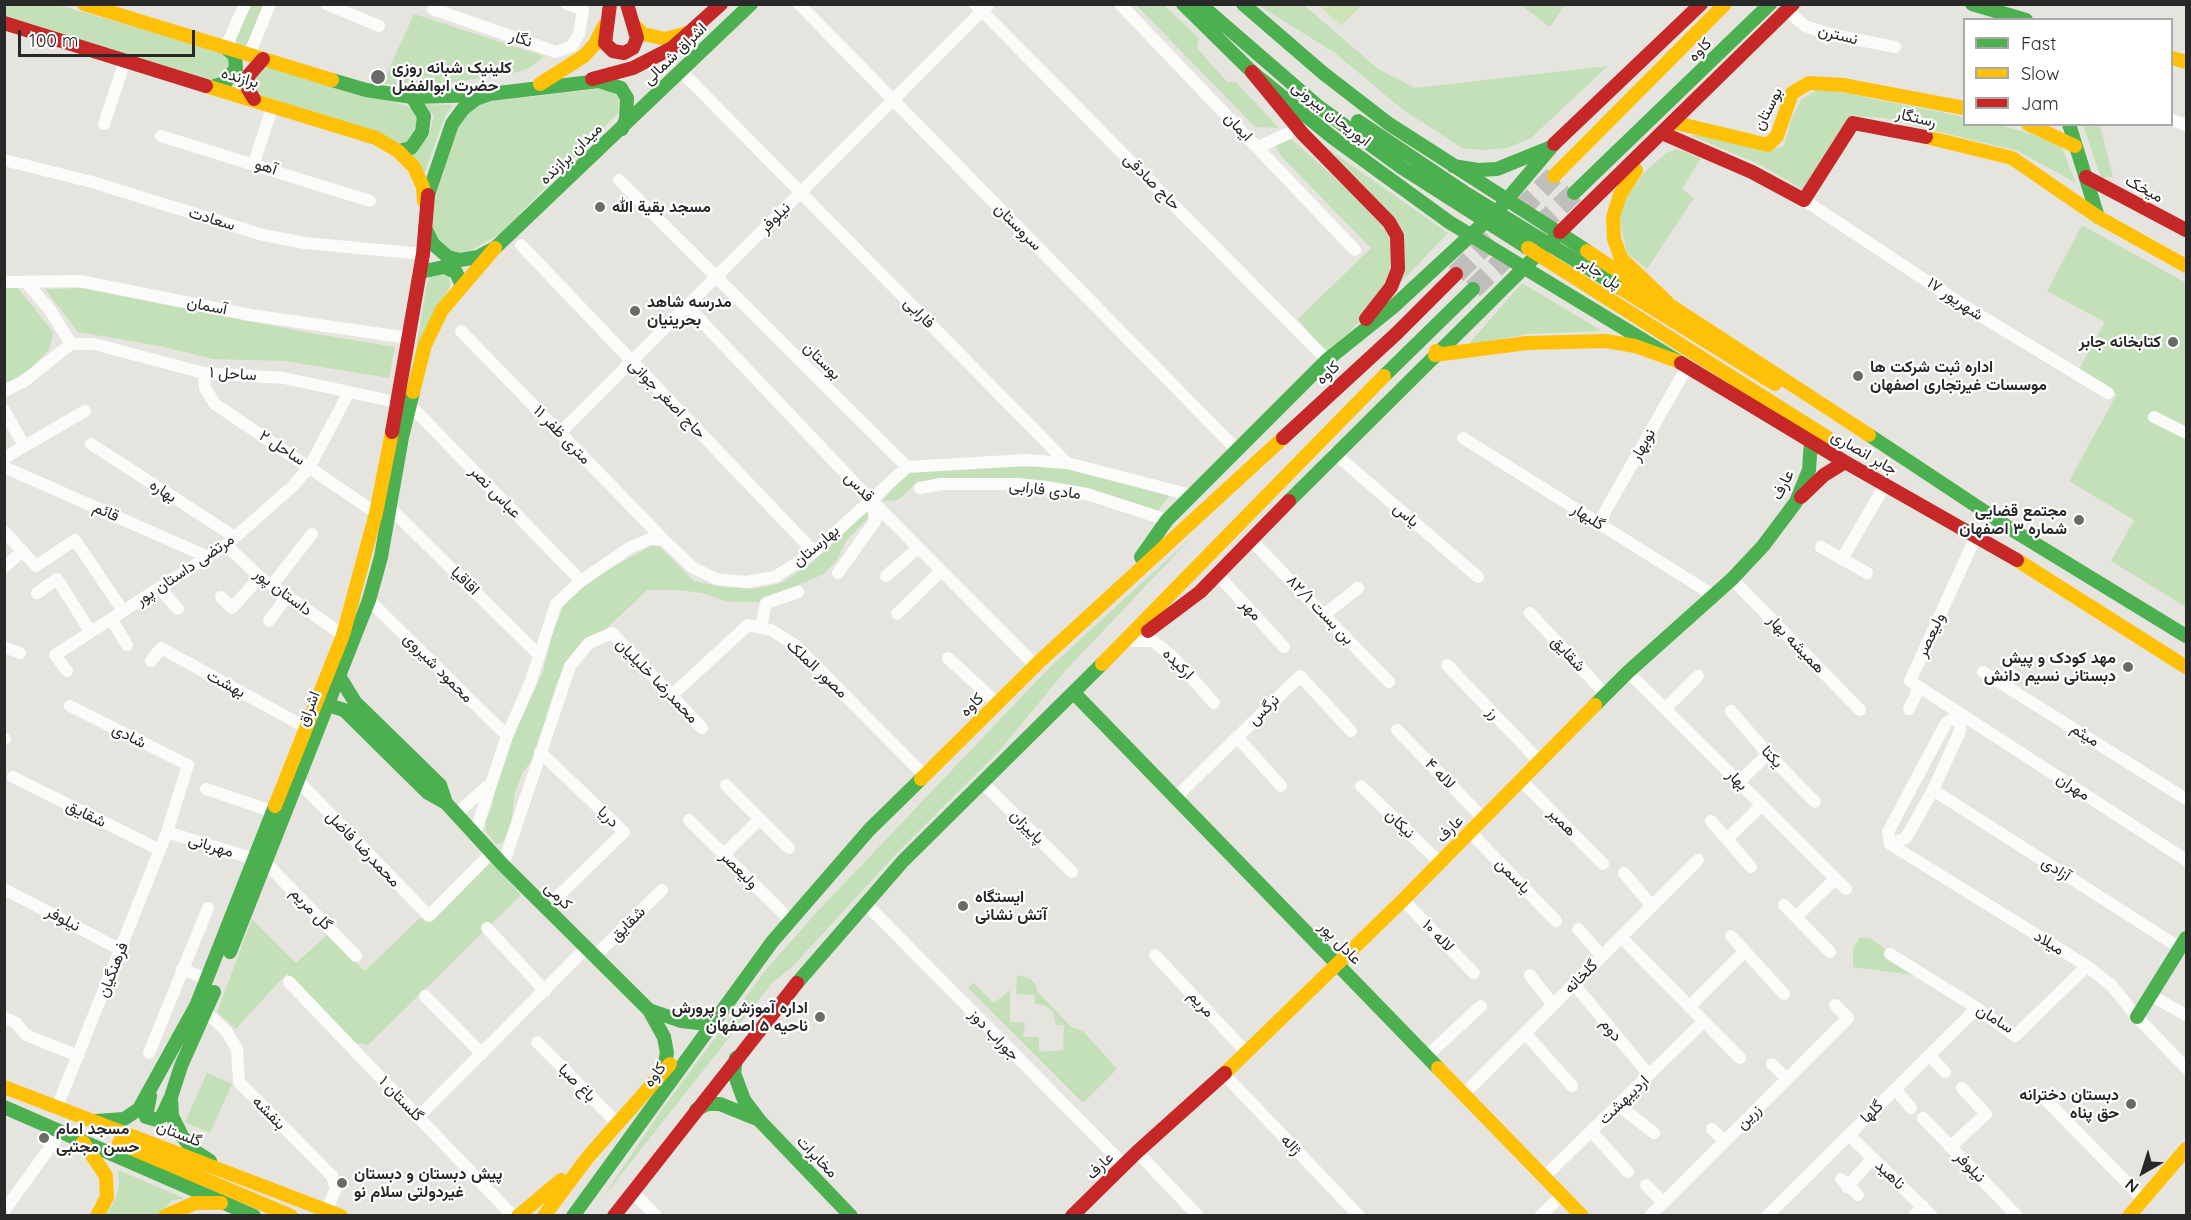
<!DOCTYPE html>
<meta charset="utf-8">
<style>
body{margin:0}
#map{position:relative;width:2191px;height:1220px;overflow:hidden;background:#e6e4de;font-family:Quicksand,sans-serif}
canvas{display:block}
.frame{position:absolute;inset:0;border:6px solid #282828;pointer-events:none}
.legend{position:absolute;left:1963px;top:18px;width:210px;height:108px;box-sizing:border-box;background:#fff;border:2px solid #a9a9a9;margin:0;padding:8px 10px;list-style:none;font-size:18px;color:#282828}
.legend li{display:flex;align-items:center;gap:12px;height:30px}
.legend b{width:30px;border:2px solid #a9a9a9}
.north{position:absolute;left:2113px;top:1142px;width:60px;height:60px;-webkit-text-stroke:4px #fff;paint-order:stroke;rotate:219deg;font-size:16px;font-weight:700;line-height:24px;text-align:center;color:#282828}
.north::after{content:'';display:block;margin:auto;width:21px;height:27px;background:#282828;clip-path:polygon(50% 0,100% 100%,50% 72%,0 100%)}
.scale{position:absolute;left:18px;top:30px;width:177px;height:27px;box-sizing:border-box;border:3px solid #282828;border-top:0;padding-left:8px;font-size:18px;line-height:21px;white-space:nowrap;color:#282828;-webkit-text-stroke:4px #fff;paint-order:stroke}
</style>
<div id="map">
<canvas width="2191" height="1220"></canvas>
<div class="frame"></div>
<ul class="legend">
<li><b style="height:8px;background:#4caf50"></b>Fast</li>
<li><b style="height:8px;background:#ffc107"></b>Slow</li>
<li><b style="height:8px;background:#c62828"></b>Jam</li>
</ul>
<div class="north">N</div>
<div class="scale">100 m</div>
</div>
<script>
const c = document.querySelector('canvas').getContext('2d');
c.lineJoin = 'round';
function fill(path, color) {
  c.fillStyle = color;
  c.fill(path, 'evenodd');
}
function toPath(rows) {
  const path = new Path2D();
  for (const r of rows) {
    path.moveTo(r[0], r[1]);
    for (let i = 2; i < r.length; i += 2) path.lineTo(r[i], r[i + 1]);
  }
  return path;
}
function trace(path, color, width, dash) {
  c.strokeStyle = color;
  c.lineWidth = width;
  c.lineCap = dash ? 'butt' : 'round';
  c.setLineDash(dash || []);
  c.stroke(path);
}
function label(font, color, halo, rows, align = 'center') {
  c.font = font + ' Quicksand,Vazirmatn,sans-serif';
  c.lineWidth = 4.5;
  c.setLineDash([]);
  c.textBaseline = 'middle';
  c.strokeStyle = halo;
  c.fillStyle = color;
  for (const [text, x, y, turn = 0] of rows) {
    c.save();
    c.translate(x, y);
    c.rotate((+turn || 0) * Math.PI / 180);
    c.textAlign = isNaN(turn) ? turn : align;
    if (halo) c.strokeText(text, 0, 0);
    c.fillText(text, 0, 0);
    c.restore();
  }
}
const green = toPath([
 [5,5,58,5,228,54,230,66,223,77,211,82,5,17],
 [251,5,265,5,248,45,240,46,235,40],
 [1136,5,1164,5,1199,38,1197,48,1227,82,1236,82,1279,128,1255,127],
 [1258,5,1304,5,1378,69,1415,88,1608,66,1531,138,1507,148,1482,150,1462,148,1402,109,1335,53],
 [1521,5,1565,5,1550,27],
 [414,14,544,56,531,67,514,73,442,84,382,84],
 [267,65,407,106,416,112,419,122,406,143,396,142,258,94,252,82],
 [606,88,619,97,618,113,501,233,472,250,456,253,444,247,434,234,431,218,435,197,459,125,469,110,486,102],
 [1830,90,1964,117,1964,124,2000,125,2035,135,2061,146,2076,183,2018,151,1883,118,1852,116,1802,189,1757,163,1691,136,1699,133,1768,151,1784,146,1792,117,1802,99,1816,91],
 [425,104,453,105,445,116,424,174,410,155,429,135,434,116],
 [2083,125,2100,125,2113,177,2101,178],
 [1283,138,1291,139,1356,196,1384,226,1392,246,1392,263,1385,283,1358,323,1327,354,1298,319,1371,248,1281,156,1275,146],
 [1317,141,1448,233,1400,283,1405,248],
 [1677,149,1701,158,1682,189,1694,198,1647,269,1627,253,1620,221,1624,201,1643,174,1666,153],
 [2082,225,2186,283,2186,607,2111,561,2134,520,2069,481,2117,394,2078,371,2105,322,2047,291],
 [432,274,449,276,450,286,414,361,427,283],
 [1522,283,1602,331,1527,334,1468,345],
 [4,288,18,288,53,332,49,350,31,368,11,381,5,382],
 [82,288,305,332,395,347,389,378,285,361,213,359,160,346,78,332,45,289],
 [1023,464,1066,466,1169,496,1158,511,1089,489,940,478,915,484,898,500,882,501,908,470],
 [867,509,872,514,847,540,836,561,824,574,758,602,729,602,702,593,679,590,647,590,604,631,589,639,571,655,556,685,534,757,522,774,515,793,511,824,504,841,497,845,486,832,486,821,492,807,494,790,515,730,543,672,553,630,564,605,588,581,651,546,660,547,694,581,723,587,753,589,782,583,814,561,823,549],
 [1192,537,1066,670,1000,750,895,855,792,967,773,982,601,1200,661,1111,765,971,817,912,1049,668],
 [490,862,521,895,368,1045,351,1042,287,973,236,1029,217,1012,252,919,296,963,327,935,365,971,420,918,429,920],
 [1860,937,1872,939,1919,976,1853,967,1853,949],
 [1017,975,1029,978,1035,983,1037,991,1071,1027,1083,1031,1117,1069,1083,1103,968,988,973,983,994,1003,1010,990,1010,1022,1025,1022,1023,1037,1039,1037,1039,1052,1063,1050,1064,1025,1056,1025,1053,1012,1046,1006,1035,1004,1035,995,1016,994],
 [207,1073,232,1084,210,1133,185,1122],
 [118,1170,184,1198,172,1201,156,1215,107,1214,114,1202,119,1186]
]);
const pitch = toPath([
 [1319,5,1362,5,1341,26]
]);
const primaryTunnel = toPath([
 [1456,274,1554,176],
 [1473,289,1574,193]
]);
const street = toPath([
 [326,4,379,26],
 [799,4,1237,450],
 [975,4,1327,360],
 [1120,4,1355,250],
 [433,9,556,52,572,46,579,34,583,10,567,4],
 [1787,10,1805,26,1834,35,1895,47],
 [229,40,245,4],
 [249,55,270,4],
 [681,71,1067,463,1191,495],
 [2172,120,2186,125],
 [104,124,125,61],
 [161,136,370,201],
 [1258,147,1287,134],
 [4,160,92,182,263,235,305,243,423,254],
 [254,163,273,105],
 [619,180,907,467],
 [1804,200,1966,307,2108,393],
 [521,245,814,552],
 [4,282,80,281,250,315,409,338],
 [27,283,50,310,71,344],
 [687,306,865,494,1036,666],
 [461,331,663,539],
 [71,344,94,344,204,373,284,378,396,402],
 [204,373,205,388,215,404,376,513],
 [4,391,23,382,71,344],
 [409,404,581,581],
 [4,410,24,446],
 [2154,417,2186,433],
 [560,433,989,4],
 [1463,438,1713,595],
 [91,444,235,537],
 [1334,453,1478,577],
 [4,458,85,411],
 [4,467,208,557],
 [920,488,941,484,1018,484,1046,487,1087,494,1167,520],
 [390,508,539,655],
 [1598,524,1687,367],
 [4,531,36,566,75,540,123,611],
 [1976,536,1910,681,2186,860],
 [1250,539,1389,682],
 [226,545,260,577,343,635],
 [1821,547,1867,573],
 [1842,559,1885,485],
 [5,567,22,551],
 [838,573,875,521,872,500],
 [1217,574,1284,647],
 [886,576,918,548],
 [1732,579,1860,710],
 [272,585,312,534],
 [160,588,178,609],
 [37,593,57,579,90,631],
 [221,597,232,608,260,577],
 [369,600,507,736],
 [1530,613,1606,695],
 [897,614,941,571],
 [1324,615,1358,588],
 [111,619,127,645],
 [269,621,287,596],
 [761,627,766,603,798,592],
 [1134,641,1153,641,1173,657,1214,703],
 [4,647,20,653],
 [948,658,997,703],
 [151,661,161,648,305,727],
 [1447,665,1540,762],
 [67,671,55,655,226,545,293,486,310,466,349,392],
 [1628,672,1846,889],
 [1983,672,2186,799],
 [672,695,748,625,771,630,795,645,924,775],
 [1665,709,1698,676],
 [1909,709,1919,688],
 [1731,711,1768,754,1815,802],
 [1960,714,1960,731,1933,790,1906,838,1890,844,1888,832,1946,723,1960,714],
 [1397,730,1483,818],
 [1237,737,1281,786],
 [4,739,5,739],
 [540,752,624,832,546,908],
 [13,777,160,850],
 [1521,780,1603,864],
 [298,781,429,916,492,852],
 [1739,782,1768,754],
 [983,783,1072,872],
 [726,785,789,848],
 [1361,786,1440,863],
 [206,789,274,812],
 [1933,790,2180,948],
 [1176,797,1300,676,1351,731],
 [457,813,490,784],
 [689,820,790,920],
 [1711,821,1751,867],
 [167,832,254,859],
 [1470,832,1556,921],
 [475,833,507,736,531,681,556,604,581,581,629,548,650,539,663,539,692,567,716,579,747,582,775,577,814,552,907,467,1026,460,1067,463],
 [1727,839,1762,805],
 [1890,844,2087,966,2112,986,2137,1017,2186,1068],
 [724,854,760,819],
 [266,863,356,956],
 [503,865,570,666,589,643,612,633,702,728],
 [1624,873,1652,906],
 [4,889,121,950],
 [1403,900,1474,973],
 [866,904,1124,1165],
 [1784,905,1830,952],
 [1796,917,1835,879],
 [487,928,545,991],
 [1578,929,1602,956],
 [1731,936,1784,994],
 [1621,937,1740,1058],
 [1890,954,1977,1008,2015,1036,2087,966],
 [1155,955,1247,1053],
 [594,957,662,890],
 [182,969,207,979],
 [1530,975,1553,1005],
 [289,982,513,1216],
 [1574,984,1649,1075],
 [2150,995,2186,1015],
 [425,996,482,1054],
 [1689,1007,1745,951],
 [206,1012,227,1032,237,1049,239,1082,332,1176,336,1188,327,1210],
 [4,1017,16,1023,26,1035,78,1056],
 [1525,1033,1572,1086],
 [537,1042,617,1123],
 [149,1053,208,908],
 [1929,1055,1945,1072],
 [1427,1056,1481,1006],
 [1772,1064,1787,1079],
 [1224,1074,1359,1216],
 [1895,1089,1911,1108],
 [1464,1094,1698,860],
 [2044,1098,2143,1199],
 [1618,1105,1654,1133],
 [57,1107,167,832,188,765,70,706],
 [418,1117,586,948],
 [1923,1118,2017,1216],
 [1712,1129,1724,1141],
 [1591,1131,1628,1172],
 [1849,1135,1932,1216],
 [1950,1147,1986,1114,1962,1088],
 [1137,1152,1198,1216],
 [1544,1177,1703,1022],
 [1841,1179,1858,1195],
 [1646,1185,1663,1202],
 [1847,1187,1873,1158],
 [632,1191,656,1216],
 [4,1211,61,1132],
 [1540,1216,1562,1195],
 [1650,1216,1848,1018,1835,1005],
 [1767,1216,1977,1008],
 [1914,1216,1923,1206]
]);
const fast = toPath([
 [1183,4,1252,72,1332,137,1449,222,1681,363],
 [1200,4,1319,107,1401,167,1528,248],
 [1243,4,1323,73,1389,124,1587,251],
 [1972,4,2026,20],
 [332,80,366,90,412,97,483,95],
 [212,87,226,82,236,68,235,56,226,48],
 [1358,121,1467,194,1622,289],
 [2069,124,2098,217],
 [398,151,411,148,422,132,424,116,412,97],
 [1453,166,1478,170,1497,169,1549,148],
 [1574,193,1770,4],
 [428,195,452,124,463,109,476,99,490,94,599,81,621,88,627,98,626,119,622,129],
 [425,228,433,244,448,257,460,260,478,257,495,248,751,4],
 [420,272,444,267,456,272,462,286],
 [1384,376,1473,289],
 [1869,435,2011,529,2186,636],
 [1289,501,1560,232],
 [1141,557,1167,520,1327,360,1393,307,1499,209,1554,144],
 [339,676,355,702,440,785,446,803],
 [1074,693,1438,1068],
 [328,705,344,710,428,793,446,803,503,865,649,1010],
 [1595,705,1628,672,1732,579,1763,546,1796,502,1809,470,1811,441],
 [230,952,369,600,381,557,402,437,413,392],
 [797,983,903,861,1102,664],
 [2137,1017,2186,938],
 [736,1058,734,1073,744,1100,760,1121,851,1216],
 [663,1072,667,1053,664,1037,649,1010,681,1021,708,1024],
 [150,1096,146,1117,157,1120,162,1116,170,1099],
 [4,1107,254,1216],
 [696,1110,707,1104,720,1104,757,1119],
 [96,1121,124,1119,139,1109,196,1006,275,806],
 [210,1161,193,1150,182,1136,172,1116,171,1097,181,1066,214,992],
 [573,1216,772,942,869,830,921,779]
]);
const slow = toPath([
 [84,4,332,80],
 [634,25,643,34,666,39,687,33],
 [2172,58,2186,62],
 [540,84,584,56,595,44,604,26],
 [206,86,376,138,398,151,414,167,423,187,424,201],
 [1672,122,1768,145,1777,136,1792,93,1809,83,1843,85,1964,108],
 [2028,124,2075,146],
 [1926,137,2012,158,2098,217,2186,266],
 [1636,170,1620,195,1613,217,1614,239,1621,258,1667,302],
 [1554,176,1725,4],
 [1528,248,1828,438],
 [1587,251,1869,435],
 [1622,289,1775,384],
 [1436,351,1435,355,1527,343,1606,341,1635,346,1677,361],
 [413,392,425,345,442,310,495,248],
 [2017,560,2186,667],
 [1102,664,1384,376],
 [921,779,1041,660,1283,438],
 [275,806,343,635,376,513,392,432],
 [1438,1068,1582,1216],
 [1225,1073,1403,900,1595,705],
 [4,1087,341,1216],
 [83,1142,106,1176,107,1197,97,1216],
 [119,1143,291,1216],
 [165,1216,195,1203,221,1203],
 [518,1216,561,1180],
 [544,1216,588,1157,670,1064],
 [2129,1216,2186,1149]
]);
const jam = toPath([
 [610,4,605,43,613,51,624,53,633,48,637,38,627,4],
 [4,23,206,86],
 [1252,72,1302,133,1389,222,1397,236,1398,269,1391,287,1366,319],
 [592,79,633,68,672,48,721,4],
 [254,99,248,89,248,76,263,59],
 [1662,133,1752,172,1804,200,1853,123,1926,137],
 [1554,144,1701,4],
 [2086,177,2186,230],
 [1560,232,1793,4],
 [1681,363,1845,462,2017,560],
 [392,432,423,254,428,195],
 [1283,438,1397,333,1456,274],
 [1801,497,1824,475,1845,462],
 [1148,631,1200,592,1289,501],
 [614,1216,797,983],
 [1072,1216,1137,1152,1225,1073]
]);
const markers = [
 [378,77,8,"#6a6a68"],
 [600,207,6,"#6a6a68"],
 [635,311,6,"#6a6a68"],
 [2173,342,6,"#6a6a68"],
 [1858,376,6,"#6a6a68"],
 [2079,520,6,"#6a6a68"],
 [2128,667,6,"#6a6a68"],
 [963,906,6,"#6a6a68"],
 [820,1017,6,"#6a6a68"],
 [2131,1104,6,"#6a6a68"],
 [44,1138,6,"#6a6a68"],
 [342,1183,6,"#6a6a68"]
];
const streetNames = [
 ["نسترن",1838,35,14],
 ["نگار",521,39,19],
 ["کاوه",1700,50,-45],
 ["اشراق شمالی",675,54,-44],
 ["برازنده",240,78,16],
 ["بوستان",1768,109,-63],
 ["ابوریحان بیرونی",1331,114,38],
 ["رستگار",1916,118,13],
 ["ایمان",1238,127,46],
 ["میدان برازنده",571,154,-44],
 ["آهو",266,167,18],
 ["حاج صادقی",1152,182,45],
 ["میخک",2144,189,28],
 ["نیلوفر",775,218,-45],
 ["سعادت",212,219,17],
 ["سروستان",1018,227,45],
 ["پل جابر",1600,273,32],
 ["۱۷ شهریور",1955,299,34],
 ["آسمان",207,306,11],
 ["فارابی",919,313,45],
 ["بوستان",822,361,45],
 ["کاوه",1328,373,-43],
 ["ساحل ۱",233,374,4],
 ["حاج اصغر جوانی",667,399,46],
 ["۱۱ متری ظفر",562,435,46],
 ["نوبهار",1643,445,-60],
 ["ساحل ۲",282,448,33],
 ["جابر انصاری",1864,453,30],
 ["عارف",1783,485,-64],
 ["قدس",859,487,46],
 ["مادی فارابی",1045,490,7],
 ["بهاره",163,491,33],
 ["عباس نصر",495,492,46],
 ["قائم",106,512,24],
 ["یاس",1406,515,41],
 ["گلبهار",1588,517,32],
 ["بهارستان",816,546,-40],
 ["مرتضی داستان پور",185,570,-34],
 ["اقاقیا",465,581,45],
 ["داستان پور",283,592,37],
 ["مهر",1251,610,48],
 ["بن بست ۸۲/۱",1320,610,46],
 ["ولیعصر",1931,635,-65],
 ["همیشه بهار",1796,644,46],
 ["شقایق",1568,654,47],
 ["ارکیده",1178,664,45],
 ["محمود شیروی",438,668,45],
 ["مصور الملک",817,669,43],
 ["محمدرضا خلیلیان",657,681,46],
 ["بهشت",226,684,28],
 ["کاوه",972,705,-45],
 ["اشراق",309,709,-69],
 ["نرگس",1264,710,-44],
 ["رز",1493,713,46],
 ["میثم",2085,735,32],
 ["شادی",129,736,27],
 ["یکتا",1772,757,47],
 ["لاله ۴",1440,774,46],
 ["بهار",1737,780,45],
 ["مهران",2073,787,33],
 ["شقایق",86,814,26],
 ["دریا",608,817,44],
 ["همیر",1562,822,46],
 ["نیکان",1400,824,45],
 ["پاییزان",1027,827,45],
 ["عارف",1450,829,-45],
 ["مهربانی",211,846,17],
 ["محمدرضا فاضل",363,849,46],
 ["آزادی",2056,869,33],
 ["ولیعصر",739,870,45],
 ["یاسمن",1513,876,46],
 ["کرمی",558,896,45],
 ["گل مریم",311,909,46],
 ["نیلوفر",63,919,28],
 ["شقایق",628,924,-45],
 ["لاله ۱۰",1438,936,46],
 ["عادل پور",1340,943,46],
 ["میلاد",2049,943,32],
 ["فرهنگیان",113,970,-68],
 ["گلخانه",1581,977,-45],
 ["مریم",1201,1004,47],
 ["سامان",1995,1019,32],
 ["دوم",1611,1030,51],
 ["جوراب دوز",994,1035,46],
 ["کاوه",655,1075,-53],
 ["باغ صبا",577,1083,45],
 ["گلستان ۱",401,1099,46],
 ["اردیبهشت",1624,1100,-44],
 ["گلها",1872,1112,-45],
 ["بنفشه",269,1113,45],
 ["زرین",1749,1117,-45],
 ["گلستان",179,1134,21],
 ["ژاله",1291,1145,46],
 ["مخابرات",817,1157,46],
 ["عارف",1100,1166,-44],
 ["نیلوفر",1970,1167,46],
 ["ناهید",1890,1175,44]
];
const poiNames = [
 ["کلینیک شبانه روزی",392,68],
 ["حضرت ابوالفضل",392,86],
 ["مسجد بقیة الله",612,207],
 ["مدرسه شاهد",647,302],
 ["بحرینیان",647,320],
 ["کتابخانه جابر",2161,342,"right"],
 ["اداره ثبت شرکت ها",1870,367],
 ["موسسات غیرتجاری اصفهان",1870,385],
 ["مجتمع قضایی",2067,511,"right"],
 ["شماره ۳ اصفهان",2067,529,"right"],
 ["مهد کودک و پیش",2116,658,"right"],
 ["دبستانی نسیم دانش",2116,676,"right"],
 ["ایستگاه",975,897],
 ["آتش نشانی",975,915],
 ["اداره آموزش و پرورش",808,1008,"right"],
 ["ناحیه ۵ اصفهان",808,1026,"right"],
 ["دبستان دخترانه",2119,1095,"right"],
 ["حق پناه",2119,1113,"right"],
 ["مسجد امام",56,1129],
 ["حسن مجتبی",56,1147],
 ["پیش دبستان و دبستان",354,1174],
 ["غیردولتی سلام نو",354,1192]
];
fill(green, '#c3e0b9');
fill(pitch, '#cde4b6');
trace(primaryTunnel, '#c0beba', 20, [20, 10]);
trace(street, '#fbfbfa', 12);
trace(fast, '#4caf50', 14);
trace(slow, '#ffc107', 14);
trace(jam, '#c62828', 14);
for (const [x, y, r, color] of markers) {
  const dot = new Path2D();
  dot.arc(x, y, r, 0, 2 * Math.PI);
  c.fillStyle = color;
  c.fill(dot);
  trace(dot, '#fff', 2);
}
label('16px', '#282828', '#fff', streetNames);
label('bold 16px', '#282828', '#fff', poiNames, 'left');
</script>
